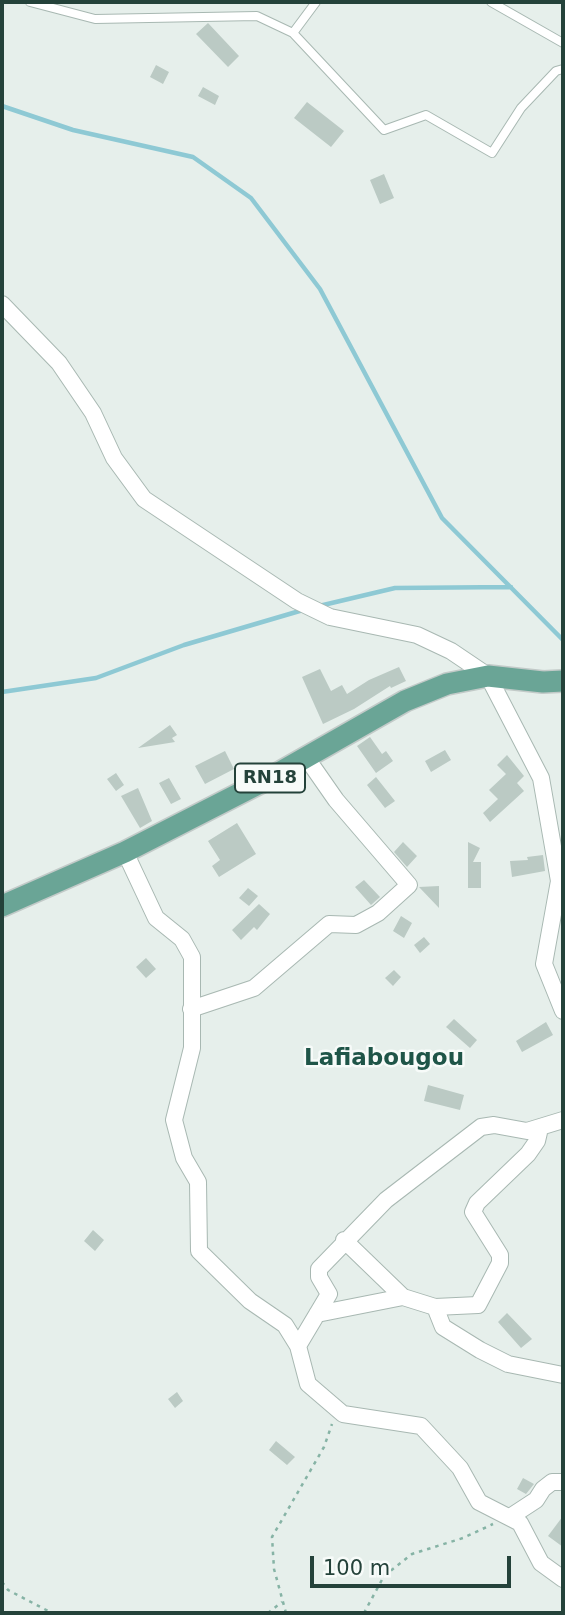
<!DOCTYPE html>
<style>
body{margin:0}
#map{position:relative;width:565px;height:1615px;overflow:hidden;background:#e6efeb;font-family:"DejaVu Sans",sans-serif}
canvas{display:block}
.frame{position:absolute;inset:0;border:4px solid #24423a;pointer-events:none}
.scale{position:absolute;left:310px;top:1556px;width:201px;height:32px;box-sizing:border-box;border:4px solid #24423a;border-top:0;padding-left:9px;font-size:21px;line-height:24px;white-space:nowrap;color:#24423a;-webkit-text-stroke:5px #f7fbf9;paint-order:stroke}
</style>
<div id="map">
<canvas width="565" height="1615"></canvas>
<div class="frame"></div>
<div class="scale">100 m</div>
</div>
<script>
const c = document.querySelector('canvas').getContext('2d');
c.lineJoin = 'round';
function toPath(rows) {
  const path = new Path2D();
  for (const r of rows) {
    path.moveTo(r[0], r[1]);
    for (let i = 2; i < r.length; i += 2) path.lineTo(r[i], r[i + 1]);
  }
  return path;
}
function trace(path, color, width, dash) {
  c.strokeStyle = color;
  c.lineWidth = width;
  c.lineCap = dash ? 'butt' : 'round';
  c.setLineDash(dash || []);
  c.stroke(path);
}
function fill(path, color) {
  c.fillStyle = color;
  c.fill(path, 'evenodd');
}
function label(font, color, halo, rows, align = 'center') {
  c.font = font + ' "DejaVu Sans",sans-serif';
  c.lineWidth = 5;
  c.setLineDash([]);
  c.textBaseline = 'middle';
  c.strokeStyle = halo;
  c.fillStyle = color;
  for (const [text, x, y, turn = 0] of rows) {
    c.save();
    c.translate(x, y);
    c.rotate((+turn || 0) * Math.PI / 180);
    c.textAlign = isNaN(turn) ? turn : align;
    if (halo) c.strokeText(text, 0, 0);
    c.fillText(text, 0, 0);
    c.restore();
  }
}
const stream = toPath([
 [2,106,73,130,193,157,251,198,320,289,442,518,563,640],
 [319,606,395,588,511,587],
 [2,692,96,678,184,645,303,610]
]);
const building = toPath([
 [208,23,239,56,228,67,196,34],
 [156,65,169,72,163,84,150,77],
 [203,87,219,96,215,105,198,96],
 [307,102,344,131,331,147,294,118],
 [384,174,394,198,380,204,370,180],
 [399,667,406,681,391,688,390,686,354,709,323,724,302,677,320,669,331,691,342,685,347,694,369,680],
 [170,725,177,735,172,738,175,742,138,748],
 [370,737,382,754,386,751,393,761,376,773,357,746],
 [445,750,451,760,431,772,425,761],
 [225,751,234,769,205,784,195,766],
 [507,755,524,776,517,783,524,791,490,822,483,813,498,799,489,790,506,774,497,765],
 [116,773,124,785,116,791,107,779],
 [376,777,395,801,385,808,367,785],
 [169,778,181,799,171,804,159,783],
 [138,788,152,821,140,828,121,796],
 [237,823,256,854,219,877,212,866,220,860,208,841],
 [403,842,417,856,407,867,394,852],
 [468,842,480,848,473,862,481,862,481,888,468,888],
 [543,855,545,871,512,877,510,861,528,860,527,857],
 [364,880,380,897,371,905,355,887],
 [439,886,439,908,419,887],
 [248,888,258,896,249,906,239,898],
 [259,904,270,914,257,930,254,927,241,940,232,930],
 [401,916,412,923,404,938,393,931],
 [424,937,430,944,420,953,414,945],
 [146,958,156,969,146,978,136,967],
 [394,970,401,977,393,986,385,978],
 [454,1019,477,1040,470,1048,446,1027],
 [546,1022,553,1035,522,1052,516,1041],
 [428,1085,464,1095,460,1110,424,1101],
 [93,1230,104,1240,95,1251,84,1241],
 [507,1313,532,1339,521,1348,498,1322],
 [177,1392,183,1401,175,1408,168,1399],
 [276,1441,295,1457,287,1465,269,1450],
 [523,1478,534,1484,526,1494,517,1489],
 [563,1516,563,1547,548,1536]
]);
const path = toPath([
 [2,1582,8,1590,52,1613],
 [268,1613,282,1602],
 [286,1613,274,1569,272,1537,324,1447,332,1424],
 [364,1613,384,1576,412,1554,463,1538,493,1524]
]);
const lane = toPath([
 [30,2,95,19,257,16,293,33],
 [316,2,293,33,384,130,426,115,492,153,521,108,556,71,563,69],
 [491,2,563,43]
]);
const street = toPath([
 [2,304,59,363,93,413,114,458,144,499,297,601,330,617,417,635,451,651,488,676,541,778,559,881,544,964,563,1011],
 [125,852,156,918,182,939,192,957,192,1048,174,1120,184,1158,198,1182,199,1251,250,1301,285,1325,298,1346,308,1384,343,1414,421,1426,460,1468,479,1502,520,1523,541,1563,563,1579],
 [191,1009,254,988,329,924,356,925,378,913,409,885,336,800,306,757],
 [344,1240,403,1297,435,1307,478,1305,500,1263,500,1255,473,1212,477,1203,528,1154,537,1141,540,1128],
 [435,1307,443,1327,480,1350,508,1364,563,1375],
 [317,1314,403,1297],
 [298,1346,329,1294,319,1277,319,1269,386,1200,481,1127,494,1125,527,1131,563,1120],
 [510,1517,536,1500,543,1489,552,1482,563,1482]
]);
const primary = toPath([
 [2,906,125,852,268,779,405,701,447,684,488,676,543,682,563,681]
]);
const shields = [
 [270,778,70]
];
const shieldNames = [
 ["RN18",270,778]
];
const quarterNames = [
 ["Lafiabougou",384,1059]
];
trace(stream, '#8ec9d4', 4.5);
fill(building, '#bbcac4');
trace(lane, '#a8b8b2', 10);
trace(street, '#a8b8b2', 18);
trace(primary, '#c2cac8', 24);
trace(path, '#86b3a5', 2.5, [3.5, 5]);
trace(lane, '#fff', 8);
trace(street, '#fff', 16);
trace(primary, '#6aa596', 21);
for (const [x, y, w] of shields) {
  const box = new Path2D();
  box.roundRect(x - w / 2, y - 14.5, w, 29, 5);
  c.fillStyle = '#f7fbf9';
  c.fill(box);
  trace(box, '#24423a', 2);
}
label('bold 18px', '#24423a', null, shieldNames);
label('bold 23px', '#1f5548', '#f7fbf9', quarterNames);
</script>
